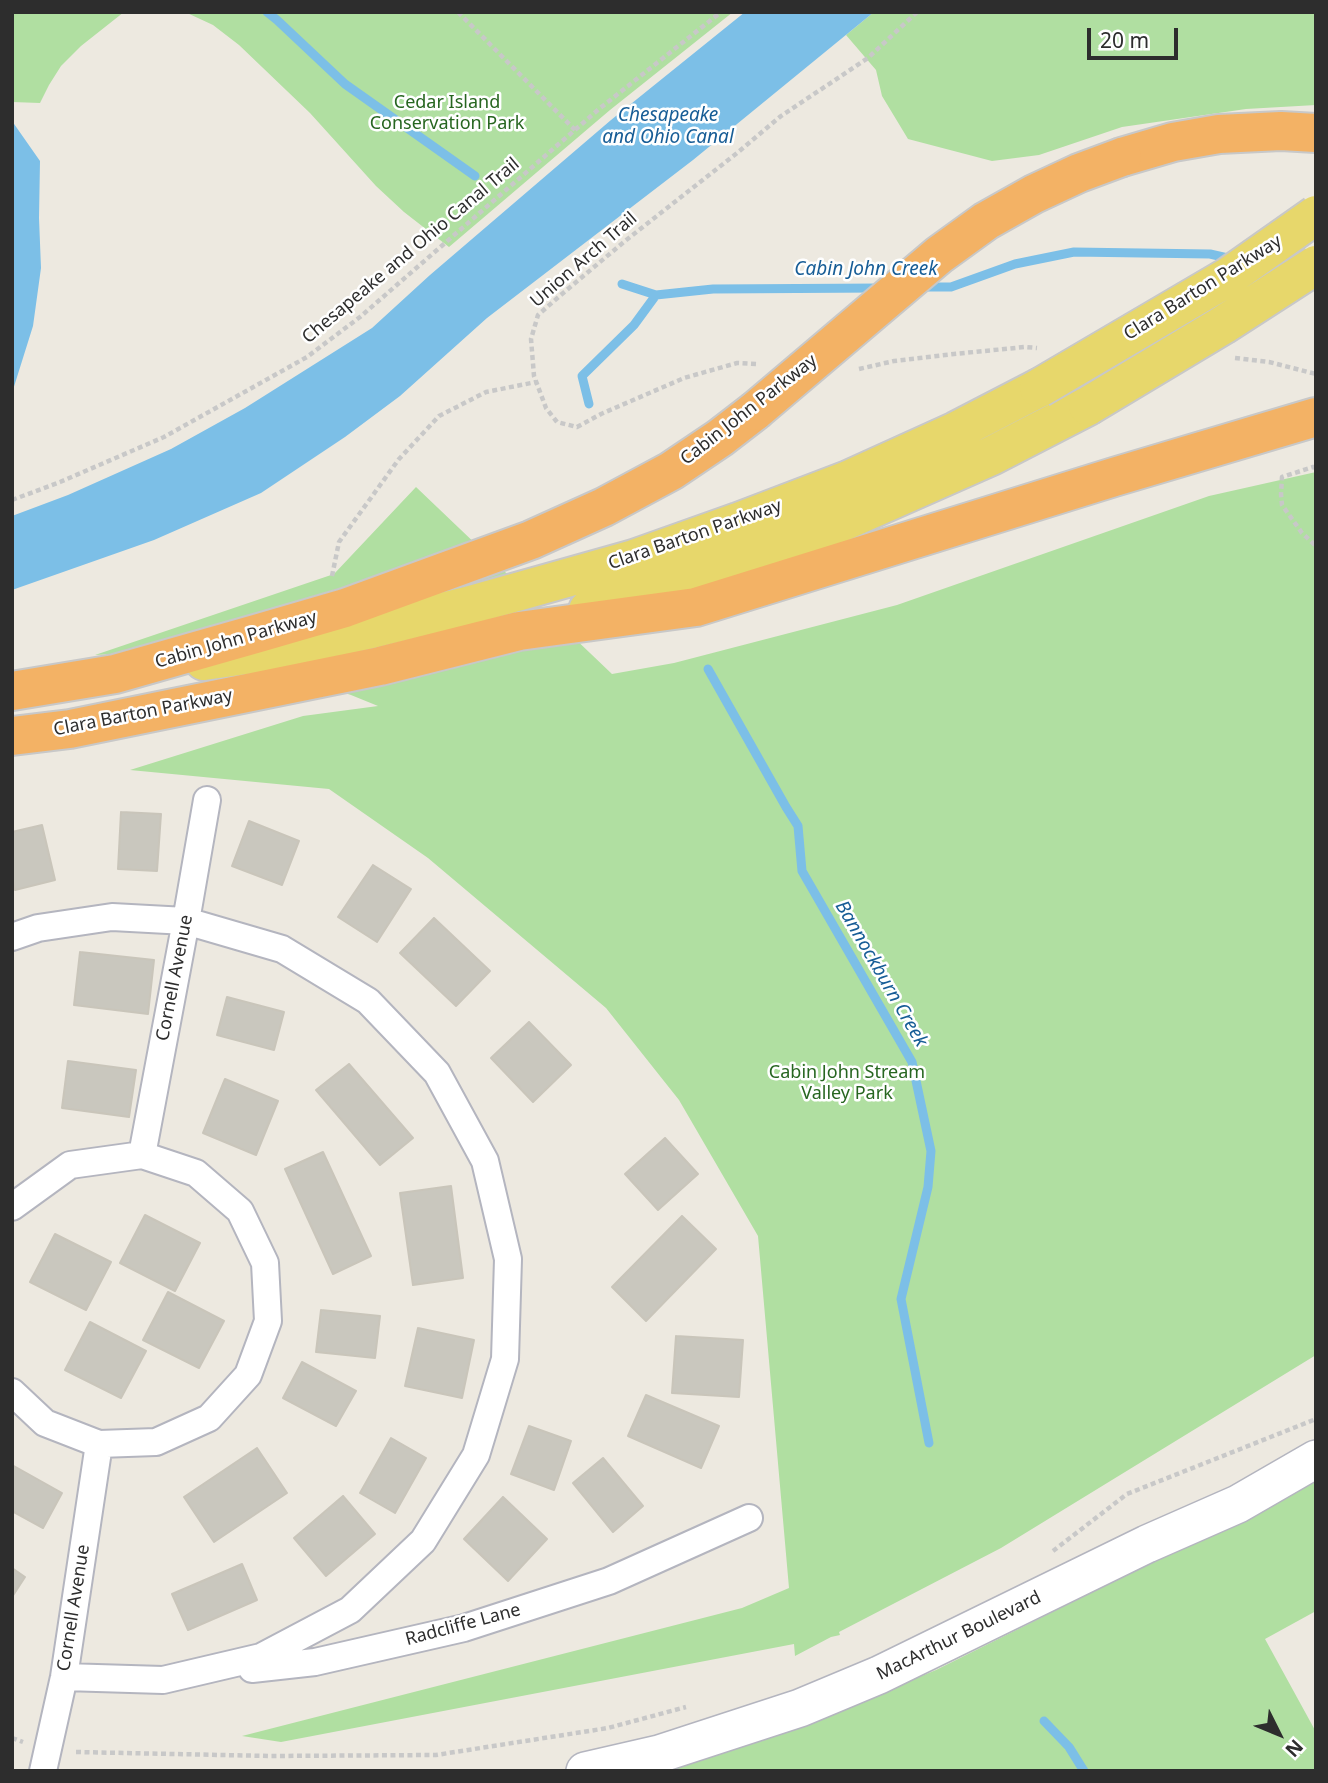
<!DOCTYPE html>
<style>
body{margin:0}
#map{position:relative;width:1328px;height:1783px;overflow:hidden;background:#ede9e0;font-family:"Noto Sans",sans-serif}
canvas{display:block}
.frame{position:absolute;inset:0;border:14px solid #2d2d2d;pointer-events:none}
.north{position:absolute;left:1244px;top:1699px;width:70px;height:70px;-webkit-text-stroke:5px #fff;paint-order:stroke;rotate:133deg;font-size:19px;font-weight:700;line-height:28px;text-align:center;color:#2d2d2d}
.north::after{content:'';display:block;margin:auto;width:24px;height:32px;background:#2d2d2d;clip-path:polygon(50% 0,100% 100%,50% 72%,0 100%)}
.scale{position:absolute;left:1087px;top:28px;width:91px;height:32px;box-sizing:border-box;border:4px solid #2d2d2d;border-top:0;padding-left:9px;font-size:21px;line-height:24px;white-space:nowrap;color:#2d2d2d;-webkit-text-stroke:5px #fff;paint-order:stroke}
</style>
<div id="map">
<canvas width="1328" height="1783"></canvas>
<div class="frame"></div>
<div class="north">N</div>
<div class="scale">20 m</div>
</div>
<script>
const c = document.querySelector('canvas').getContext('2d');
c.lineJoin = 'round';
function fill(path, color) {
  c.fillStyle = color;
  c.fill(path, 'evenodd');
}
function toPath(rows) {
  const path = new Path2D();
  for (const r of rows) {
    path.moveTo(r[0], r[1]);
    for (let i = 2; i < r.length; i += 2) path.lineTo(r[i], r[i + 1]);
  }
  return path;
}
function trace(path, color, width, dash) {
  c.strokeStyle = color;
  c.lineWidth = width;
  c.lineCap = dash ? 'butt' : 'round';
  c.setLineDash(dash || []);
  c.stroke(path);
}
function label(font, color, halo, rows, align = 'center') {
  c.font = font + ' "Noto Sans",sans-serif';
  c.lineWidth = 5;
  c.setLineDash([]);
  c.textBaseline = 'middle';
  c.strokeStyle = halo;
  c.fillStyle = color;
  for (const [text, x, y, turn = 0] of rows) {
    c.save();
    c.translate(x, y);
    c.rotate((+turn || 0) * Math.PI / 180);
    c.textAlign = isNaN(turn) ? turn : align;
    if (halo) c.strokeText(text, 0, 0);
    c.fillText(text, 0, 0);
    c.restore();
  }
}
const green = toPath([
 [12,12,124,12,81,46,61,66,49,85,40,103,12,102],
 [185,12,733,12,610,110,449,247,404,212,376,186,310,113,239,45,213,25],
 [874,12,1316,12,1316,105,1246,109,1122,127,1039,155,992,161,908,139,882,96,876,70,846,35],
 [1316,472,1316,1355,1001,1548,839,1632,840,1635,831,1637,795,1656,794,1644,281,1742,242,1736,742,1608,789,1588,758,1236,679,1100,606,1008,428,858,329,789,130,770,303,716,378,706,351,695,296,677,115,654,95,655,334,574,416,487,612,674,674,663,897,605,1209,496],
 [1316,1474,1316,1611,1265,1639,1316,1732,1316,1771,658,1771,747,1745,827,1715,936,1670,1183,1547]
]);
const water = toPath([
 [745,12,874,12,693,160,487,318,400,396,345,437,261,493,154,540,12,590,12,516,68,495,171,449,245,408,372,328,430,275,611,120],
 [12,121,40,161,39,218,41,268,33,326,12,393]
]);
const stream = toPath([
 [267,12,277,20,345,84,475,176],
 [622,284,656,295,713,289,881,288],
 [919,287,951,287,1015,264,1074,252,1210,254,1232,259],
 [589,404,582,376,634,325,656,295],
 [708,669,786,807,798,826,802,871,912,1062,931,1151,928,1187,901,1299,929,1443],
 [1044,1721,1069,1747,1084,1771]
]);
const building = toPath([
 [121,812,161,814,157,871,118,869,121,812],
 [249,821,299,841,282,885,232,866,249,821],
 [42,825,55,880,15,890,12,878,12,832,42,825],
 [373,865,411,889,377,942,338,917,373,865],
 [434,918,490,971,456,1006,400,953,434,918],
 [80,952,154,960,148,1014,74,1005,80,952],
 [227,997,284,1012,274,1050,217,1035,227,997],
 [529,1022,571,1065,533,1102,491,1058,529,1022],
 [68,1061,136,1070,129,1117,62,1108,68,1061],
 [349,1064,413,1138,380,1165,316,1090,349,1064],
 [225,1079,278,1101,256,1155,203,1133,225,1079],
 [665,1138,698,1174,658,1210,625,1174,665,1138],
 [323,1152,371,1256,333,1274,285,1169,323,1152],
 [451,1186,463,1278,413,1285,400,1193,451,1186],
 [145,1215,200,1243,175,1291,120,1263,145,1215],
 [682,1216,716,1249,646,1321,612,1287,682,1216],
 [55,1234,111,1262,86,1310,30,1282,55,1234],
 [168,1292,224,1321,199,1368,143,1340,168,1292],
 [321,1310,380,1316,375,1358,316,1352,321,1310],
 [90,1322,146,1351,121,1398,65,1370,90,1322],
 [418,1328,474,1340,462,1398,405,1386,418,1328],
 [676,1336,743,1340,739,1397,672,1393,676,1336],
 [302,1362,356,1391,336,1426,283,1398,302,1362],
 [646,1395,719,1426,701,1468,628,1436,646,1395],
 [529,1426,571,1441,554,1490,511,1474,529,1426],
 [391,1438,426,1458,395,1513,360,1493,391,1438],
 [257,1448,287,1493,214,1542,184,1497,257,1448],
 [603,1458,643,1506,613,1532,573,1483,603,1458],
 [12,1465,62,1493,43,1528,12,1511,12,1465],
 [343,1496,375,1534,326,1576,294,1538,343,1496],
 [503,1497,547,1539,508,1581,464,1539,503,1497],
 [242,1564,257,1600,188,1630,172,1594,242,1564],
 [12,1568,25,1577,12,1597,12,1568]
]);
const path = toPath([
 [458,12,575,130],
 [1235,358,1269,362,1316,374],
 [756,364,737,363,684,378,601,414,577,427,557,422,546,408,534,376,531,339,538,315,562,294,625,241,737,153,781,116,868,58,917,12],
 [859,369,894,361,954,354,1025,347,1037,348],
 [1316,468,1313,467,1282,477,1281,494,1282,505,1302,533,1316,546],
 [12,500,60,482,164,437,307,357,360,317,599,109,721,12],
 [332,576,339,542,399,459,439,416,486,392,536,382],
 [1053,1551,1127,1494,1316,1419],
 [12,1738,23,1742],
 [76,1752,271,1756,436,1755,608,1728,686,1707]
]);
const street = toPath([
 [12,937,38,928,112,917,186,921,282,949,368,1001,437,1073,485,1161,508,1259,505,1359,476,1455,423,1541,350,1610,261,1657,163,1680,64,1677],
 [142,1155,186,921,207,800],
 [12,1207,70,1165,142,1155,196,1173,240,1211,265,1263,268,1321,248,1375,209,1418,156,1442,99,1444,45,1423,12,1392],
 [252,1669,315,1662,464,1628,609,1581,749,1518],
 [43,1771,64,1677,99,1444]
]);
const secondary = toPath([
 [585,1771,659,1754,800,1708,879,1675,1147,1544,1238,1504,1316,1459]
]);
const primary = toPath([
 [588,610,682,582,826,529,991,456,1088,406],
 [204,661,288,649,467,606,634,559,738,522,848,480,956,431,1039,388]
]);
const highway = toPath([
 [1122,157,1173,142,1219,134,1281,131,1316,133],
 [12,691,115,674,259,633,345,608,531,540,604,507,671,471,720,438,755,411],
 [12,736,70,729,380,666,519,631,696,607,1114,477,1316,417]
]);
const primaryBridge = toPath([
 [1039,388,1228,277,1316,215],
 [1088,406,1223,325,1316,265]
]);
const highwayBridge = toPath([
 [755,411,939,255,986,221,1034,194,1079,173,1122,157]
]);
const parkNames = [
 ["Cedar Island",447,103],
 ["Conservation Park",447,124],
 ["Cabin John Stream",847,1073],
 ["Valley Park",847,1094]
];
const streetNames = [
 ["Chesapeake and Ohio Canal Trail",411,251,-40],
 ["Union Arch Trail",584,260,-41],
 ["Clara Barton Parkway",1203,288,-32],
 ["Cabin John Parkway",749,410,-38],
 ["Clara Barton Parkway",695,535,-19],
 ["Cabin John Parkway",236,640,-16],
 ["Clara Barton Parkway",143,713,-11],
 ["Cornell Avenue",175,978,-79],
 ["Cornell Avenue",74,1608,-81],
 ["Radcliffe Lane",463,1625,-15],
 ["MacArthur Boulevard",959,1636,-26]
];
const waterNames = [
 ["Chesapeake",668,116],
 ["and Ohio Canal",668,138],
 ["Cabin John Creek",866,270],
 ["Bannockburn Creek",881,974,60]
];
fill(green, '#b0dfa1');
fill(water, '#7cbfe7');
trace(stream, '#7cbfe7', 9);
fill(building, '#c9c7be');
trace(building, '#c9c5ba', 2);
trace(street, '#b4b5bf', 30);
trace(secondary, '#b4b5bf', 40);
trace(primary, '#c8c8c8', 42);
trace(highway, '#c8c8c8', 42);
trace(path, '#c8c8c8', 4.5, [5, 3.5]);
trace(street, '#fff', 26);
trace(secondary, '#fff', 37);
trace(primary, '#e7d76b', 38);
trace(highway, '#f3b265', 38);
trace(primaryBridge, '#c8c8c8', 42, []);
trace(highwayBridge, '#c8c8c8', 42, []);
trace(primaryBridge, '#e7d76b', 38);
trace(highwayBridge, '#f3b265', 38);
label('18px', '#276620', '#fff', parkNames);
label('18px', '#2d2d2d', '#fff', streetNames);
label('italic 19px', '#175d96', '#fff', waterNames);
</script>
